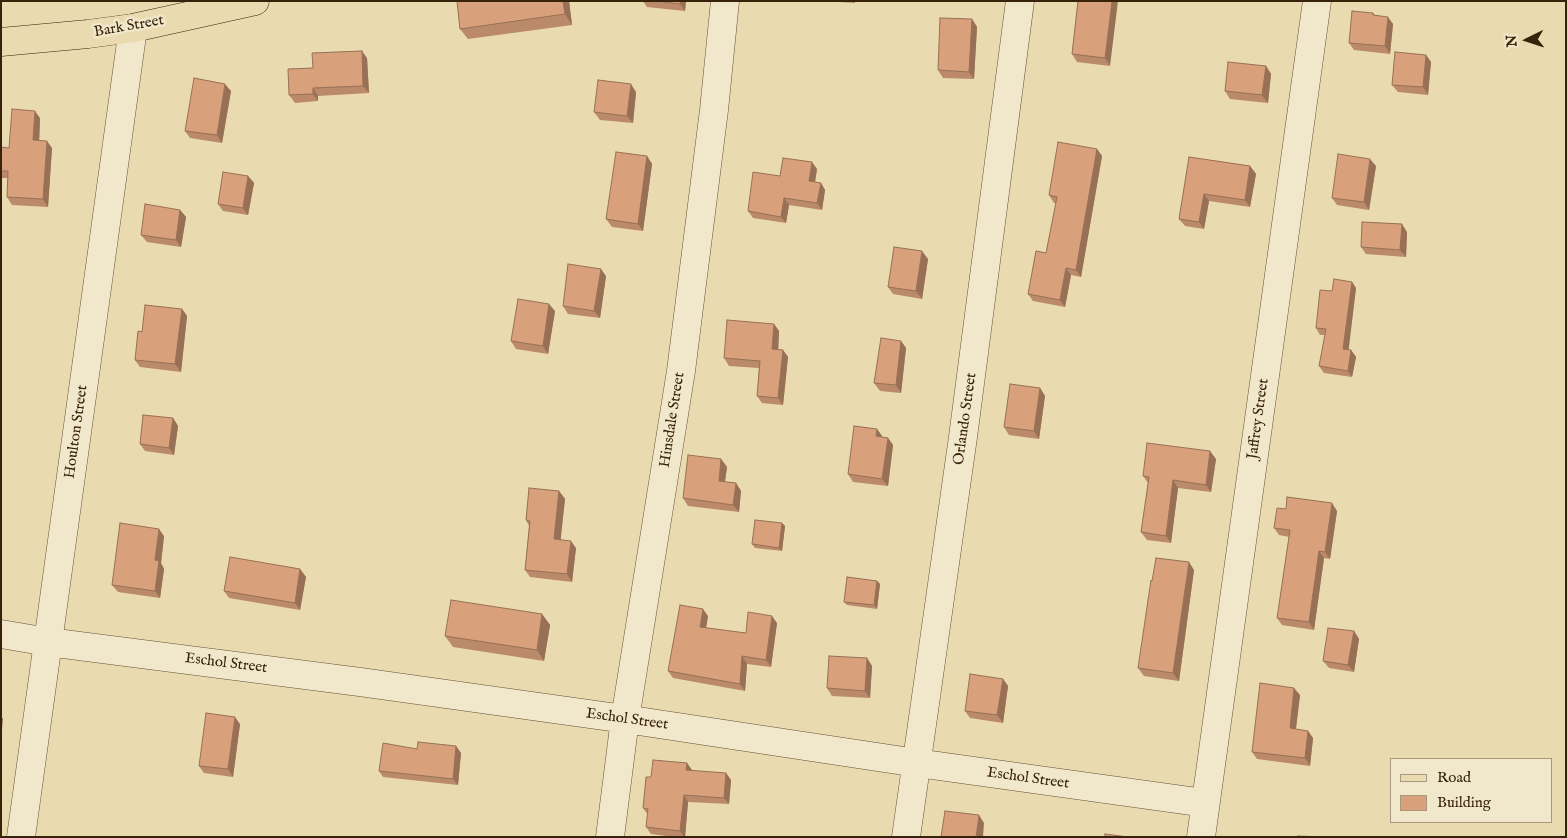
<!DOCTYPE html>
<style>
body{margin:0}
#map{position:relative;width:1567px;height:838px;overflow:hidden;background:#eadaaf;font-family:"IM FELL English",serif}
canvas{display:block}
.frame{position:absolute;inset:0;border:2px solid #37220a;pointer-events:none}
.legend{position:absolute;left:1390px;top:758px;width:162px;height:65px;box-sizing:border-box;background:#f1e7cb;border:1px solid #a7987e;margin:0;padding:6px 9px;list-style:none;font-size:15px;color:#37220a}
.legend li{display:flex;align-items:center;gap:10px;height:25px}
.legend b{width:25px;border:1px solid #a7987e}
.north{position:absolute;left:1502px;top:15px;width:50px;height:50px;-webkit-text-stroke:4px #f1e7cb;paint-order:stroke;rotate:266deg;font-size:14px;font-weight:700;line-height:20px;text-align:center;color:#37220a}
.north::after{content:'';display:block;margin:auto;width:18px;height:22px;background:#37220a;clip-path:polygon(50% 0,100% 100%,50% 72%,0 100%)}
</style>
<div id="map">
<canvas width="1567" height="838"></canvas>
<div class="frame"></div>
<ul class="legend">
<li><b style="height:6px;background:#eadaaf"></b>Road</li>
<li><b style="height:14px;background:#d8a07b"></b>Building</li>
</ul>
<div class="north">N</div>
</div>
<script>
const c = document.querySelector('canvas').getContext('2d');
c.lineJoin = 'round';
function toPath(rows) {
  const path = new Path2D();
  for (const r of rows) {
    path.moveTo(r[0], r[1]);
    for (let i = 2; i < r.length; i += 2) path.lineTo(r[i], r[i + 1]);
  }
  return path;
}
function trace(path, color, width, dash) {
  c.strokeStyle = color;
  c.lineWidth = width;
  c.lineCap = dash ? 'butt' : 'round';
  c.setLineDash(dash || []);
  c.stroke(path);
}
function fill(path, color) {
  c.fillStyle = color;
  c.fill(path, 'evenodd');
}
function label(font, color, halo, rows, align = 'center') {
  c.font = font + ' "IM FELL English",serif';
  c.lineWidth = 5;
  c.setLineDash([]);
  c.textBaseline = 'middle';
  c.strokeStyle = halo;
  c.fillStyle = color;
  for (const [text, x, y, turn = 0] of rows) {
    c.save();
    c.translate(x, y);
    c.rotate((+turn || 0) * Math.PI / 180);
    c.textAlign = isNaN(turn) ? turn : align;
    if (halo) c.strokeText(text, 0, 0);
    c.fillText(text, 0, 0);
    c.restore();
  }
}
const minor = toPath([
 [1,634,48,642,360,682,625,719,917,763,1205,803],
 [21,837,133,28],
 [610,837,625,719,681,371,714,110,725,1],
 [906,837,963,437,1020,1],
 [1201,837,1317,1]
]);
const major = toPath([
 [1,42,88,34,133,28,255,1]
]);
const wall = toPath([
 [457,1,569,1,572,25,468,39,460,29],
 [643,1,686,1,685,11,647,7],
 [821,1,855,1,855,3],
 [1078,1,1110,66,1077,62,1072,54],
 [1373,13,1375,15,1393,24,1390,54,1354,50,1349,43],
 [972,19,977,27,974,79,943,78,938,70],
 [1426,55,1431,62,1428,95,1398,92,1392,85],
 [367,58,369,93,318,96,318,101,295,103,289,95],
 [1266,66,1271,74,1268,103,1230,99,1225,91],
 [231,91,222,143,190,138,185,131],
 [636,92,633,123,600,120,594,112],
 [40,118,39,140,52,148,48,207,12,205,7,197,8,178,1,178,1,147,9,148],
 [1097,149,1102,156,1081,277,1071,275,1065,307,1033,301,1028,294,1046,253,1056,203,1054,203,1049,195],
 [647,156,652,164,643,231,612,227,606,219],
 [1189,157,1250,166,1256,174,1250,207,1209,201,1204,229,1185,226,1179,219],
 [1376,166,1369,210,1337,205,1332,198],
 [817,169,815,182,821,183,825,190,822,210,789,205,786,223,753,218,748,211,780,176],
 [248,176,254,183,248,215,223,211,218,204],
 [180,210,186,217,181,247,147,242,141,235],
 [1407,232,1406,257,1366,254,1361,247],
 [928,259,922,299,893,294,888,287],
 [606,276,600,318,568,314,563,306],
 [1352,282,1356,288,1348,350,1351,350,1356,357,1352,377,1324,373,1319,366,1325,335,1320,335,1316,328,1332,291],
 [182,309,187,316,181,372,140,367,135,360,142,332],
 [555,311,548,354,516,349,511,341],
 [774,324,779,331,778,349,783,350,788,357,783,405,762,403,757,396,759,368,729,366,724,358],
 [901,341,906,348,901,393,880,391,874,383],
 [1040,388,1045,396,1039,439,1009,435,1004,427],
 [173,418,178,426,174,455,145,451,140,444],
 [877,429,882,436,882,437,888,438,893,445,888,486,853,482,848,474],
 [721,459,727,467,725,482,736,483,741,491,739,512,688,506,683,498],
 [1216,459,1211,492,1178,488,1171,543,1147,540,1141,532,1148,483,1143,476],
 [559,491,565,499,560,540,576,548,572,582,530,577,525,570,529,526,526,520],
 [1337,511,1330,559,1324,558,1314,630,1282,625,1277,618,1289,537,1279,535,1274,528],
 [782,523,785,526,782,551,755,548,752,544],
 [164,536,161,563,164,569,160,598,118,592,112,585],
 [300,569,306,577,300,610,229,598,224,591],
 [1194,570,1179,681,1144,676,1138,668],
 [877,581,880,584,877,609,847,605,844,602],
 [542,614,550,625,544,661,453,647,445,636],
 [708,616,706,628,746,633,777,623,771,667,747,664,745,691,673,678,668,671],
 [1354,631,1359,639,1354,672,1329,668,1323,661],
 [867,658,872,666,870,698,832,696,827,688],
 [1003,679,1008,686,1003,723,970,718,965,711],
 [1300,695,1296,729,1308,731,1313,738,1310,766,1257,759,1252,752],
 [240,724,233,777,204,773,199,766],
 [456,746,461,753,458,785,383,777,379,771,417,749],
 [687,763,692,771,726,773,731,780,729,804,688,802,685,837,674,837,651,834,646,827,648,815,643,808,651,777]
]);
const shadedWall = toPath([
 [563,1,569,1,572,25,565,14],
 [680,1,686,1,685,11,680,4],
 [1112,1,1118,1,1110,66,1105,58],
 [1388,17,1393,24,1390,54,1385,46],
 [972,19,977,27,974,79,969,72],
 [362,51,367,58,369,93,363,86],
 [1426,55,1431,62,1428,95,1423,87],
 [1266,66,1271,74,1268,103,1262,95],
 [225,84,231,91,222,143,217,135],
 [631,84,636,92,633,123,627,116],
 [313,88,318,96,318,101,313,94],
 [35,111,40,118,39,147,33,140],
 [47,141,52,148,48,207,43,199],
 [1097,149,1102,156,1081,277,1076,270],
 [647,156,652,164,643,231,638,224],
 [1370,159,1376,166,1369,210,1364,202],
 [812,162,817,169,814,188,809,181],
 [1250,166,1256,174,1250,207,1245,200],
 [248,176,254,183,248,215,243,208],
 [821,183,825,190,822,210,817,203],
 [1204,194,1209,201,1204,229,1199,222],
 [784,198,789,205,786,223,781,217],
 [180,210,186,217,181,247,176,240],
 [1402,224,1407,232,1406,257,1400,250],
 [922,251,928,259,922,299,916,291],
 [1066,268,1071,275,1065,307,1060,300],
 [601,269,606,276,600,318,594,311],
 [1352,282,1356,288,1348,355,1343,349],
 [549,304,555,311,548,354,543,346],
 [182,309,187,316,181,372,175,364],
 [774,324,779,331,778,356,772,349],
 [901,341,906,348,901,393,896,385],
 [783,350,788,357,783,405,778,398],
 [1351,350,1356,357,1352,377,1348,371],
 [1040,388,1045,396,1039,439,1034,431],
 [173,418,178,426,174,455,169,448],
 [877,429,882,436,881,444,876,436],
 [888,438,893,445,888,486,882,479],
 [1210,451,1216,459,1211,492,1206,485],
 [721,459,727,467,724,488,719,481],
 [1173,480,1178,488,1171,543,1166,536],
 [736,483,741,491,739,512,733,505],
 [559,491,565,499,560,546,554,539],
 [1332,503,1337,511,1330,559,1325,552],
 [782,523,785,526,782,551,779,548],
 [159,529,164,536,161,563,164,569,160,598,155,591,155,560],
 [571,541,576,548,572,582,567,574],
 [1319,551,1324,558,1314,630,1309,622],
 [1189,562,1194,570,1179,681,1173,673],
 [300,569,306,577,300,610,295,603],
 [877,581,880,584,877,609,874,605],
 [703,609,708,616,705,634,700,627],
 [542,614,550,625,544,661,537,650],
 [772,616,777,623,771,667,766,660],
 [1354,631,1359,639,1354,672,1348,665],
 [742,656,747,664,745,691,740,684],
 [867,658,872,666,870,698,865,691],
 [1003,679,1008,686,1003,723,997,715],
 [1294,688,1300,695,1295,736,1290,728],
 [1,716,3,719,1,740],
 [235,717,240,724,233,777,228,769],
 [1308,731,1313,738,1310,766,1305,758],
 [456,746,461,753,458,785,453,779],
 [687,763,692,770,691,777,686,770],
 [726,773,731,780,729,804,724,798],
 [684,795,688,802,685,837,684,837,680,831],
 [979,815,984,823,983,837,976,837]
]);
const building = toPath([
 [457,1,563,1,565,14,460,29,457,1],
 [657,1,680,1,680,4,657,1],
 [1078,1,1112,1,1105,58,1072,54,1078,1],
 [1352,11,1373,13,1373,15,1388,17,1385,46,1349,43,1352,11],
 [940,18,972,19,969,72,938,70,940,18],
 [362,51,363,86,313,88,313,94,289,95,288,69,313,68,312,53,362,51],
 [1395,52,1426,55,1423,87,1392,85,1395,52],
 [1228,62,1266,66,1262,95,1225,91,1228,62],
 [194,78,225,84,217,135,185,131,194,78],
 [598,80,631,84,627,116,594,112,598,80],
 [12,109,35,111,33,140,47,141,43,199,7,197,8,171,1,171,1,147,9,148,12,109],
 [1058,142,1097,149,1076,270,1066,268,1060,300,1028,294,1036,251,1046,253,1057,197,1049,195,1058,142],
 [616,152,647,156,638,224,606,219,616,152],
 [1338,154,1370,159,1364,202,1332,198,1338,154],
 [1189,157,1250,166,1245,200,1204,194,1199,222,1179,219,1189,157],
 [783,158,812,162,809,181,821,183,817,203,784,198,781,217,748,211,753,172,780,176,783,158],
 [223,172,248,176,243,208,218,204,223,172],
 [145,204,180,210,176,240,141,235,145,204],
 [1362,222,1402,224,1400,250,1361,247,1362,222],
 [894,247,922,251,916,291,888,287,894,247],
 [568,264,601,269,594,311,563,306,568,264],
 [1334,279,1352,282,1343,349,1351,350,1348,371,1319,366,1326,329,1316,328,1320,290,1332,291,1334,279],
 [518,299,549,304,543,346,511,341,518,299],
 [145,305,182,309,175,364,135,360,138,331,142,332,145,305],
 [727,320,774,324,772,349,783,350,778,398,757,396,760,361,724,358,727,320],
 [881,338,901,341,896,385,874,383,881,338],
 [1010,384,1040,388,1034,431,1004,427,1010,384],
 [143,415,173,418,169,448,140,444,143,415],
 [854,426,877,429,876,436,888,438,882,479,848,474,854,426],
 [1147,443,1210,451,1206,485,1173,480,1166,536,1141,532,1149,477,1143,476,1147,443],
 [688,455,721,459,719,481,736,483,733,505,683,498,688,455],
 [529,488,559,491,554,539,571,541,567,574,525,570,530,521,526,520,529,488],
 [1287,497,1332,503,1325,552,1319,551,1309,622,1277,618,1290,530,1274,528,1277,508,1286,509,1287,497],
 [755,520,782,523,779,548,752,544,755,520],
 [120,523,159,529,155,560,159,561,155,591,112,585,120,523],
 [230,557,300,569,295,603,224,591,230,557],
 [1156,558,1189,562,1173,673,1138,668,1151,580,1152,581,1156,558],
 [847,577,877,581,874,605,844,602,847,577],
 [451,600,542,614,537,650,445,636,451,600],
 [680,605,703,609,700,627,746,633,748,612,772,616,766,660,742,656,740,684,668,671,680,605],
 [1328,628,1354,631,1348,665,1323,661,1328,628],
 [829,656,867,658,865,691,827,688,829,656],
 [970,674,1003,679,997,715,965,711,970,674],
 [1260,683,1294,688,1290,728,1308,731,1305,758,1252,752,1260,683],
 [206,713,235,717,228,769,199,766,206,713],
 [418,742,456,746,453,779,379,771,383,743,417,749,418,742],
 [653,760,687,763,686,770,726,773,724,798,684,795,680,831,646,827,648,809,643,808,646,777,651,777,653,760],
 [945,811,979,815,976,837,941,837,945,811],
 [1105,834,1128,837,1105,837,1105,834],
 [1298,836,1323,837,1298,837,1298,836]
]);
const streetNames = [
 ["Bark Street",129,27,-10],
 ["Orlando Street",966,419,-82],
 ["Jaffrey Street",1259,419,-82],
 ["Hinsdale Street",673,420,-81],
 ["Houlton Street",77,432,-82],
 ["Eschol Street",226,664,7],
 ["Eschol Street",627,720,8],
 ["Eschol Street",1028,779,8]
];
trace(minor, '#645033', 29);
trace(major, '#37220a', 29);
trace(minor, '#f1e7cb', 28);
trace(major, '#eadaaf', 28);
fill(wall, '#ba8a6a');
fill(shadedWall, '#977056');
fill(building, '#d8a07b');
trace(building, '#977056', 1);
label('15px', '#37220a', '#f1e7cb', streetNames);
</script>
